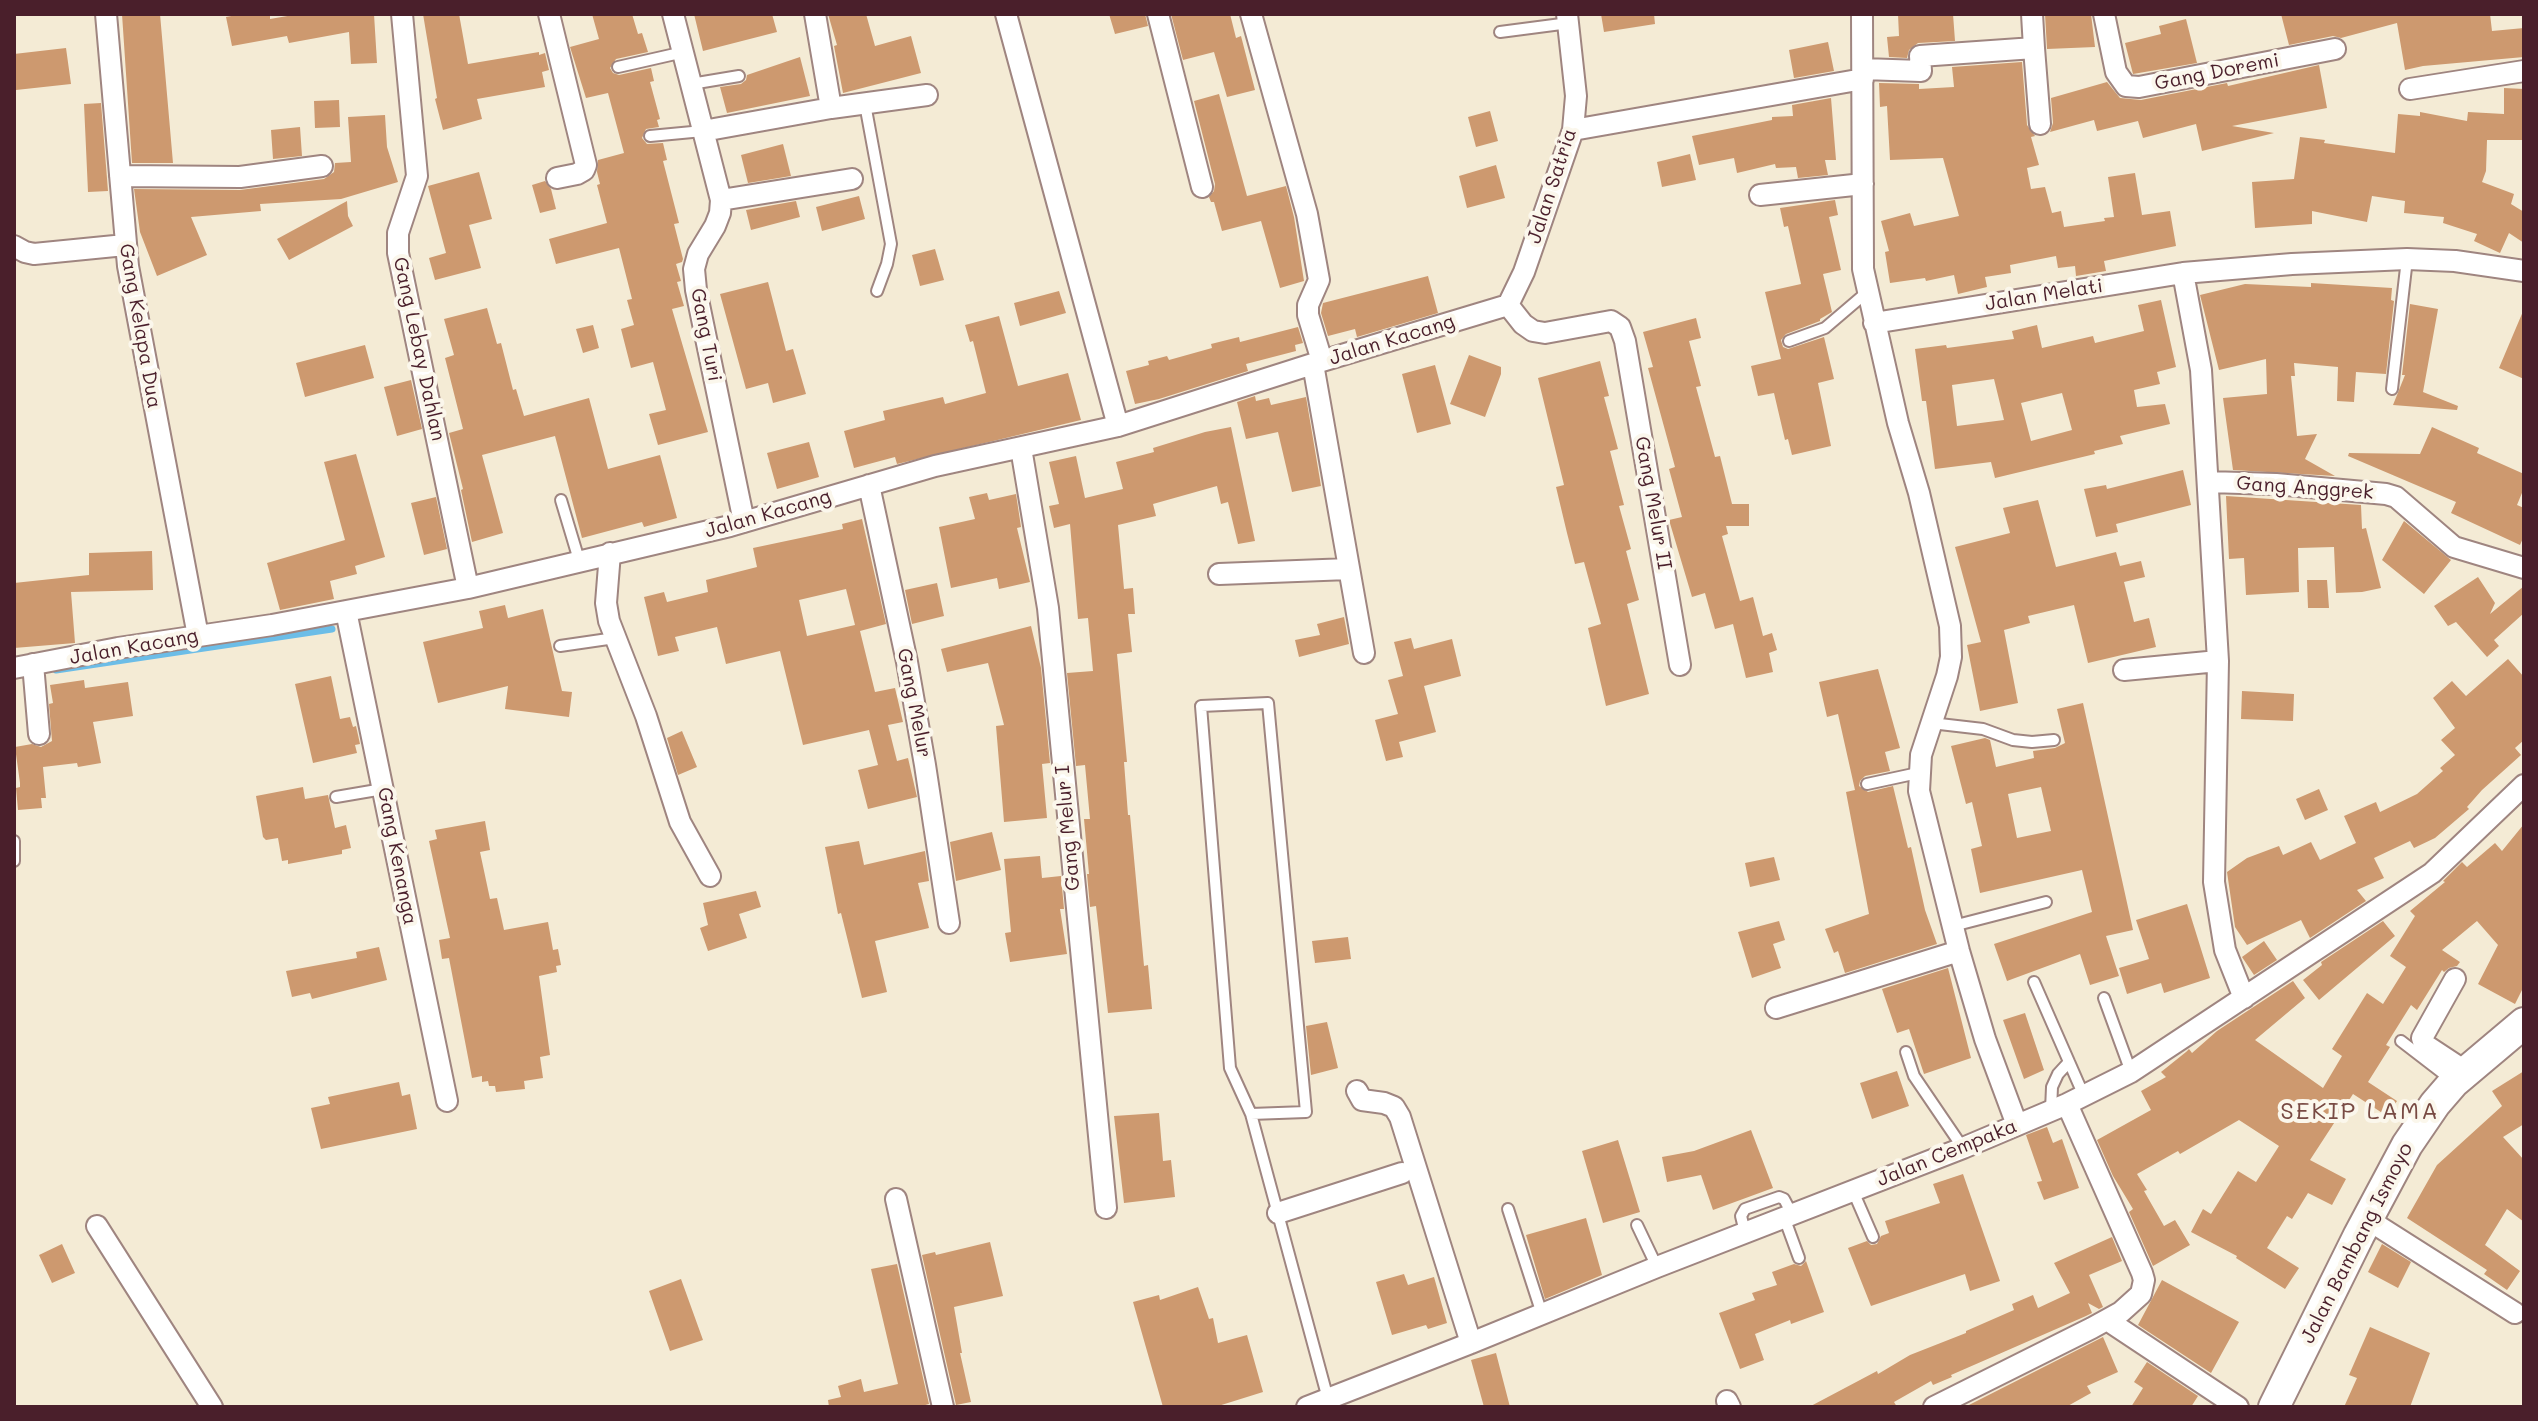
<!DOCTYPE html>
<style>
body{margin:0}
#map{position:relative;width:2538px;height:1421px;overflow:hidden;background:#f4ebd5;font-family:Mali,sans-serif}
canvas{display:block}
.frame{position:absolute;inset:0;border:16px solid #4a1f2b;pointer-events:none}
</style>
<div id="map">
<canvas width="2538" height="1421"></canvas>
<div class="frame"></div>
</div>
<script>
const c = document.querySelector('canvas').getContext('2d');
c.lineJoin = 'round';
function toPath(rows) {
  const path = new Path2D();
  for (const r of rows) {
    path.moveTo(r[0], r[1]);
    for (let i = 2; i < r.length; i += 2) path.lineTo(r[i], r[i + 1]);
  }
  return path;
}
function trace(path, color, width, dash) {
  c.strokeStyle = color;
  c.lineWidth = width;
  c.lineCap = dash ? 'butt' : 'round';
  c.setLineDash(dash || []);
  c.stroke(path);
}
function fill(path, color) {
  c.fillStyle = color;
  c.fill(path, 'evenodd');
}
function label(font, color, halo, rows, align = 'center') {
  c.font = font + ' Mali,sans-serif';
  c.lineWidth = 8;
  c.setLineDash([]);
  c.textBaseline = 'middle';
  c.strokeStyle = halo;
  c.fillStyle = color;
  for (const [text, x, y, turn = 0] of rows) {
    c.save();
    c.translate(x, y);
    c.rotate((+turn || 0) * Math.PI / 180);
    c.textAlign = isNaN(turn) ? turn : align;
    if (halo) c.strokeText(text, 0, 0);
    c.fillText(text, 0, 0);
    c.restore();
  }
}
const stream = toPath([
 [56,670,332,629]
]);
const building = toPath([
 [122,14,160,14,173,163,132,163],
 [242,14,270,14,270,19,299,14,374,14,377,63,351,64,349,32,289,43,287,36,232,46,226,17],
 [423,14,459,14,468,64,539,52,539,55,545,53,549,70,542,72,545,87,477,99,482,119,443,130,435,99,437,98],
 [592,14,632,14,638,34,642,33,648,52,616,59,610,68,613,73,619,75,651,68,654,81,650,82,660,119,657,120,659,127,646,129,642,138,647,144,663,143,667,160,663,161,679,223,674,224,683,259,682,262,676,264,681,281,677,282,684,306,672,309,708,432,658,445,649,414,666,410,653,362,631,368,621,329,634,325,627,300,632,299,619,248,556,264,549,239,607,223,597,185,600,184,597,172,598,160,624,153,608,93,586,98,570,47,599,39],
 [694,14,772,14,777,32,703,51],
 [828,14,866,14,875,46,911,36,921,73,843,93,834,46,837,45],
 [1109,14,1145,14,1148,26,1115,34],
 [1171,14,1230,14,1236,38,1241,36,1255,90,1227,97,1214,52,1183,60],
 [1601,14,1654,14,1655,24,1604,32],
 [1898,14,1953,14,1955,41,1918,43,1909,50,1907,58,1889,57,1887,37,1899,36],
 [2045,14,2091,14,2095,47,2047,49],
 [2281,14,2490,14,2492,31,2524,28,2524,57,2423,66,2405,70,2397,23,2341,38,2333,36,2289,45],
 [2186,19,2197,63,2133,74,2125,43,2161,34,2159,26],
 [1828,42,1834,71,1794,78,1789,50],
 [66,48,71,84,16,90,14,54],
 [800,57,810,96,727,113,720,87,741,84,746,80,747,75],
 [2022,62,2027,125,2035,136,2031,137,2039,165,2027,168,2031,189,2045,187,2052,213,2061,211,2064,227,2105,221,2104,218,2114,217,2108,177,2135,173,2142,215,2170,211,2176,246,2104,261,2106,271,2076,276,2075,266,2058,268,2056,256,2010,265,2011,273,1985,277,1987,287,1958,294,1954,275,1926,281,1925,278,1890,283,1885,252,1889,251,1881,221,1910,213,1914,226,1959,216,1943,158,1890,160,1887,106,1880,107,1879,83,1919,84,1919,89,1954,87,1952,67],
 [2319,65,2327,108,2232,126,2274,133,2202,151,2196,124,2143,138,2138,121,2097,131,2094,120,2050,132,2053,123,2051,98,2107,82,2120,98,2141,100,2227,83,2228,86],
 [2504,88,2524,89,2524,140,2487,140,2486,171,2482,182,2514,194,2511,204,2524,212,2524,243,2509,233,2500,253,2474,241,2477,234,2443,223,2444,217,2404,213,2405,201,2372,196,2367,222,2312,211,2312,224,2255,228,2252,182,2294,179,2300,137,2325,140,2324,143,2395,153,2398,114,2420,116,2420,112,2467,121,2468,112,2504,114],
 [1219,94,1247,196,1286,186,1294,217,1304,281,1280,288,1261,221,1222,231,1214,202,1211,202,1209,197,1214,191,1215,184,1194,101],
 [1831,98,1836,160,1825,160,1828,175,1798,178,1796,167,1776,168,1775,164,1737,173,1734,158,1699,165,1692,136,1772,120,1772,117,1793,116,1792,105],
 [339,100,340,127,315,128,314,101],
 [101,103,108,191,88,192,84,104],
 [1490,111,1498,141,1476,147,1468,117],
 [385,115,387,147,398,182,341,199,260,204,261,211,191,217,207,255,157,276,140,232,134,189,240,190,324,179,334,172,335,163,351,162,348,117],
 [300,127,302,156,273,159,271,130],
 [783,144,791,176,748,183,741,155],
 [1690,154,1696,180,1662,187,1657,162],
 [1496,165,1505,198,1467,208,1459,176],
 [479,172,492,219,469,225,481,268,435,280,429,258,446,253,428,186],
 [545,181,551,189,556,209,540,213,532,185],
 [859,196,865,219,822,231,816,207],
 [1835,200,1838,215,1829,217,1841,270,1823,274,1832,312,1820,319,1820,321,1786,334,1781,340,1783,347,1788,349,1824,337,1834,379,1818,383,1831,446,1792,455,1788,439,1785,440,1774,393,1758,396,1751,366,1781,359,1765,292,1801,284,1788,226,1784,227,1780,208],
 [347,201,348,216,353,226,289,260,277,239],
 [796,201,800,217,751,230,746,210],
 [935,249,944,280,920,286,912,255],
 [1428,276,1438,313,1357,337,1355,329,1328,336,1321,313,1323,303],
 [768,282,786,351,793,349,806,394,773,403,768,383,746,389,720,294],
 [2311,283,2392,288,2391,300,2394,301,2386,374,2356,372,2354,402,2337,401,2338,367,2294,363,2295,376,2291,376,2297,436,2317,434,2305,459,2335,476,2233,470,2223,398,2267,394,2266,359,2219,370,2200,295,2245,284,2311,287],
 [1059,291,1066,313,1020,326,1014,303],
 [2161,300,2176,367,2157,372,2160,384,2134,390,2137,407,2165,404,2170,424,2120,436,2123,444,2094,451,2095,454,1995,478,1991,462,1935,469,1926,401,1922,401,1915,349,1946,345,1947,348,2014,339,2012,331,2037,325,2042,348,2093,336,2095,343,2144,331,2138,305],
 [1994,379,2004,420,1957,426,1952,385],
 [2062,393,2072,430,2031,441,2021,403],
 [2410,304,2438,309,2423,392,2458,406,2457,410,2393,405,2405,375,2402,375],
 [487,308,497,344,501,343,513,390,516,389,524,416,589,398,608,469,660,455,677,518,644,527,642,522,582,538,555,436,482,455,503,533,472,542,461,490,463,489,449,433,463,429,445,358,454,355,444,319],
 [2524,309,2524,379,2499,368],
 [999,316,1018,386,1068,373,1081,420,897,464,895,457,854,468,844,431,885,420,883,411,943,397,945,404,986,393,973,341,970,342,965,325],
 [1696,318,1701,338,1689,341,1701,386,1696,387,1715,457,1720,456,1732,504,1749,504,1749,526,1726,526,1728,534,1722,536,1740,601,1753,597,1763,636,1772,633,1777,650,1769,653,1773,672,1746,678,1733,624,1715,629,1705,593,1692,597,1669,520,1682,517,1669,469,1675,467,1648,368,1653,367,1643,332],
 [593,325,599,348,583,353,576,329],
 [1298,327,1303,343,1295,345,1296,351,1246,364,1248,371,1159,399,1135,404,1126,371,1149,365,1148,361,1167,356,1169,360,1212,348,1211,344,1239,337,1240,342],
 [365,345,374,378,305,397,296,363],
 [1469,355,1501,367,1501,374,1485,417,1450,404],
 [1600,361,1609,396,1604,397,1618,449,1610,451,1624,505,1619,506,1631,549,1626,551,1639,600,1627,604,1649,694,1606,706,1588,628,1601,624,1584,562,1575,564,1567,533,1556,487,1564,485,1538,378],
 [1435,365,1451,424,1417,433,1402,374],
 [411,380,422,429,397,436,384,387],
 [1255,396,1256,401,1269,398,1271,405,1306,397,1321,486,1292,492,1278,432,1246,439,1237,402],
 [1231,427,1255,541,1238,544,1228,502,1221,504,1217,486,1153,504,1156,516,1118,525,1124,589,1133,588,1135,614,1128,614,1132,652,1117,654,1127,762,1124,762,1128,815,1130,815,1144,966,1148,965,1152,1009,1108,1013,1096,906,1090,907,1087,874,1089,874,1084,819,1090,819,1085,765,1076,766,1067,673,1093,671,1088,618,1078,619,1070,524,1054,528,1049,506,1059,504,1049,462,1076,456,1085,498,1123,489,1116,462,1154,452,1153,448,1205,432],
 [2432,427,2479,448,2477,453,2524,474,2524,488,2517,505,2524,508,2524,536,2520,545,2451,513,2456,502,2348,456,2349,453,2420,454],
 [809,442,819,477,777,489,767,453],
 [356,454,385,557,355,566,357,574,330,581,334,599,280,610,267,563,345,540,324,462],
 [2183,470,2191,505,2116,524,2118,532,2096,537,2084,489,2106,485,2107,489],
 [987,493,989,500,1016,494,1021,527,1017,528,1030,582,999,589,997,578,951,588,939,527,975,519,969,497],
 [2226,496,2361,505,2362,529,2366,528,2381,588,2362,592,2336,593,2334,547,2298,548,2299,592,2246,595,2244,558,2229,559],
 [436,497,447,549,424,555,411,503],
 [2038,500,2056,567,2116,552,2120,566,2141,561,2145,577,2124,582,2134,622,2149,618,2156,647,2088,663,2074,605,2028,616,2030,623,2004,630,2018,703,1980,711,1967,645,1981,642,1955,547,2010,533,2003,508],
 [862,519,886,624,860,631,875,692,895,688,903,722,888,725,897,761,908,758,917,797,868,809,858,770,878,765,869,730,803,745,780,651,726,664,717,627,675,637,679,651,658,656,644,597,664,592,667,602,708,592,706,580,757,567,753,548,843,529,842,524],
 [846,589,855,625,807,636,799,600],
 [2404,521,2451,560,2424,594,2382,560],
 [152,551,153,590,71,592,75,643,14,648,14,583,89,575,89,553],
 [2478,577,2495,603,2490,614,2524,586,2524,613,2494,640,2499,646,2487,657,2456,622,2448,626,2434,606],
 [2307,580,2327,580,2329,608,2308,608],
 [937,583,944,616,912,624,905,590],
 [505,605,508,618,543,609,562,691,572,692,569,717,505,709,508,686,438,703,423,642,483,628,479,611],
 [1344,617,1349,644,1299,657,1295,640,1320,635,1317,624],
 [1031,626,1041,668,1050,763,1042,764,1047,818,1004,822,996,726,1004,725,988,663,947,672,941,649],
 [1411,638,1414,649,1452,639,1461,676,1424,686,1436,732,1399,742,1403,757,1386,761,1375,720,1398,714,1388,680,1403,676,1394,642],
 [2508,659,2524,677,2524,740,2515,748,2521,755,2482,790,2467,807,2469,809,2435,838,2414,848,2410,841,2374,858,2384,878,2357,890,2366,901,2310,938,2301,920,2247,945,2235,927,2227,872,2247,858,2279,846,2283,855,2311,842,2320,860,2356,843,2344,816,2376,802,2380,812,2417,794,2443,771,2440,768,2455,755,2441,740,2455,728,2433,698,2452,681,2466,696],
 [1878,669,1900,748,1885,752,1890,771,1865,776,1860,781,1859,786,1868,792,1893,786,1908,848,1911,847,1925,910,1937,944,1845,973,1838,951,1834,953,1825,929,1869,914,1846,792,1855,790,1838,714,1827,717,1819,682],
 [331,676,340,719,350,717,353,727,356,726,360,744,355,745,357,753,313,763,295,684],
 [84,680,85,688,128,682,133,716,93,722,101,763,78,767,77,763,43,767,46,798,41,798,42,808,18,810,16,788,20,787,20,783,15,747,32,744,41,747,52,741,49,704,53,703,50,685],
 [2242,691,2294,694,2293,721,2241,719],
 [2083,703,2133,930,2106,936,2119,976,2090,985,2080,954,2007,981,1994,944,2092,912,2082,870,1980,893,1971,849,1982,846,1972,802,1966,804,1951,746,1985,738,1990,740,1996,767,2034,758,2033,751,2055,748,2065,743,2057,709],
 [2041,787,2051,831,2017,838,2008,794],
 [682,731,697,767,678,775,667,738],
 [303,787,305,799,328,795,335,828,346,825,351,848,342,850,342,854,288,864,288,860,282,861,278,838,266,840,263,837,256,796],
 [2319,789,2328,810,2305,820,2296,799],
 [485,821,490,850,480,852,490,899,497,898,504,930,548,922,553,950,558,949,561,965,556,966,557,972,539,976,550,1055,540,1057,543,1078,524,1081,525,1089,496,1092,495,1086,489,1086,488,1081,482,1082,482,1076,472,1078,449,958,442,959,439,940,450,938,429,841,437,839,435,830],
 [2524,824,2524,986,2515,1004,2478,984,2498,945,2477,921,2442,950,2460,962,2457,966,2449,968,2444,972,2442,970,2417,1010,2411,1005,2386,1045,2390,1047,2368,1082,2397,1101,2387,1116,2353,1094,2310,1160,2346,1179,2332,1205,2308,1193,2292,1219,2287,1216,2267,1248,2299,1268,2285,1289,2236,1258,2237,1256,2191,1232,2203,1209,2211,1214,2238,1171,2256,1182,2279,1146,2239,1120,2180,1154,2178,1151,2137,1174,2147,1190,2144,1191,2164,1226,2175,1220,2190,1245,2153,1266,2129,1212,2133,1209,2113,1176,2097,1140,2151,1110,2141,1091,2166,1077,2161,1072,2186,1052,2189,1049,2192,1053,2217,1031,2293,981,2305,998,2255,1040,2323,1088,2342,1056,2332,1049,2367,993,2383,1004,2406,967,2390,956,2415,916,2410,911,2445,882,2443,881,2462,862,2467,867,2495,843,2502,851],
 [992,832,1001,870,956,881,950,842],
 [859,841,864,865,925,851,929,881,918,883,929,928,875,941,887,992,862,998,841,913,838,914,825,847],
 [1040,856,1042,878,1061,876,1064,909,1060,909,1067,954,1010,962,1005,933,1011,932,1004,859],
 [1774,857,1780,880,1750,887,1745,863],
 [756,891,761,907,739,914,747,938,708,951,700,928,708,925,703,903],
 [2187,904,2210,978,2164,993,2161,983,2127,994,2119,968,2149,959,2136,920],
 [1779,921,1785,940,1773,944,1781,968,1752,978,1738,932],
 [2383,921,2395,936,2319,1000,2303,980,2322,965,2321,962],
 [1348,937,1351,959,1315,963,1312,941],
 [2264,941,2277,960,2254,975,2242,957],
 [379,947,387,980,312,999,310,993,292,997,286,971,357,958,356,952],
 [1948,968,1971,1058,1924,1074,1909,1029,1897,1033,1882,989],
 [2025,1013,2044,1070,2024,1079,2003,1020],
 [1327,1022,1338,1068,1311,1075,1306,1026],
 [1897,1071,1909,1106,1872,1119,1860,1083],
 [2524,1071,2524,1124,2503,1137,2524,1160,2524,1222,2507,1209,2485,1245,2520,1271,2507,1290,2484,1274,2487,1270,2407,1218,2437,1165,2502,1106,2492,1091],
 [399,1082,402,1096,410,1094,417,1129,321,1149,311,1108,330,1104,328,1097],
 [1159,1113,1163,1161,1171,1160,1175,1197,1124,1203,1114,1116],
 [2047,1127,2053,1143,2062,1139,2079,1188,2044,1200,2037,1182,2042,1181,2026,1135],
 [1751,1130,1773,1188,1713,1210,1701,1175,1667,1182,1662,1157,1694,1151],
 [1618,1140,1640,1212,1603,1223,1582,1151],
 [1963,1174,2000,1281,1970,1291,1965,1274,1871,1306,1848,1248,1867,1241,1871,1245,1877,1244,1881,1236,1889,1233,1885,1221,1940,1203,1933,1184],
 [1586,1218,1602,1275,1545,1299,1526,1235],
 [2112,1237,2122,1261,2089,1275,2103,1307,2099,1309,2088,1303,2092,1313,2086,1316,1951,1375,1952,1377,1933,1385,1931,1381,1894,1402,1897,1407,1809,1407,1877,1371,1878,1374,1910,1355,1966,1333,1966,1331,2014,1310,2012,1304,2033,1295,2038,1308,2070,1293,2054,1263],
 [990,1242,1003,1296,954,1307,962,1353,960,1353,971,1402,956,1405,922,1255,935,1252,936,1255],
 [62,1244,75,1273,52,1283,39,1255],
 [2382,1244,2411,1262,2398,1288,2368,1272],
 [1806,1261,1824,1312,1791,1324,1790,1320,1755,1334,1764,1360,1740,1369,1719,1313,1755,1300,1752,1293,1777,1285,1772,1272,1794,1264,1801,1266],
 [897,1264,929,1404,918,1407,829,1407,828,1400,841,1397,838,1386,861,1379,864,1392,898,1384,871,1269],
 [1404,1274,1408,1285,1434,1277,1447,1323,1428,1329,1426,1325,1392,1335,1376,1282],
 [681,1279,703,1340,670,1351,649,1291],
 [2162,1280,2239,1322,2211,1373,2138,1325],
 [1198,1287,1209,1319,1213,1318,1218,1343,1247,1335,1263,1392,1215,1407,1163,1407,1133,1302,1159,1295,1160,1300],
 [2370,1327,2430,1353,2410,1407,2344,1407,2357,1378,2349,1375],
 [2103,1337,2118,1372,2087,1386,2091,1393,2066,1407,1965,1407],
 [1496,1353,1510,1407,1484,1407,1471,1360],
 [2147,1362,2198,1396,2191,1407,2131,1407,2143,1388,2134,1382]
]);
const service = toPath([
 [1500,32,1569,23],
 [618,67,684,52],
 [691,84,739,76],
 [865,104,891,244,887,264,877,291],
 [650,136,703,131],
 [1789,341,1825,328,1866,293],
 [2392,389,2407,259],
 [561,500,579,560],
 [560,646,615,638],
 [1931,723,1983,729,2013,740,2032,742,2054,740],
 [1867,784,1918,773],
 [336,797,383,789],
 [14,841,14,861],
 [1953,926,2046,902],
 [2034,982,2084,1096],
 [2104,998,2131,1072],
 [2401,1041,2453,1081],
 [1906,1052,1914,1076,1963,1148],
 [2051,1110,2052,1087,2058,1074,2069,1062],
 [1251,1114,1306,1112,1268,703,1201,706,1230,1068,1251,1114,1328,1399],
 [1853,1191,1873,1237],
 [1508,1209,1542,1314],
 [1784,1217,1799,1258],
 [1637,1225,1657,1267],
 [1745,1232,1741,1216,1745,1209,1779,1197,1784,1199,1792,1214]
]);
const minor = toPath([
 [106,14,128,266,198,636],
 [402,14,417,176,398,233,398,253,468,588],
 [549,14,586,165,584,170,577,174,557,178],
 [673,14,721,200,720,213,715,226,698,254,694,269,696,290,744,522],
 [1006,14,1118,426],
 [1158,14,1202,187],
 [1251,14,1307,214,1319,280,1308,305,1308,315,1322,361],
 [1862,14,1863,269,1898,423,1919,493,1950,626,1951,657,1947,676,1921,755,1919,791,1959,951,1985,1039,2017,1125],
 [2032,14,2034,48],
 [2104,14,2116,72,2126,86,2139,87,2335,49],
 [1863,69,1921,71,1920,56,2034,48,2040,124],
 [2410,89,2524,71],
 [831,108,927,95],
 [1573,130,1863,79],
 [703,131,831,108,815,14],
 [120,176,240,177,322,166],
 [1760,195,1863,184],
 [721,200,852,179],
 [14,246,25,252,34,254,125,245],
 [2183,273,2201,370,2218,661,2214,882,2225,950,2244,998],
 [1508,305,1523,324,1533,331,1545,333,1611,321,1620,327,1625,341,1680,665],
 [1508,305,1524,272,1573,130,1576,96,1567,14],
 [1874,323,2183,273,2292,264,2407,259,2455,261,2524,271],
 [1313,364,1364,653],
 [1021,448,1048,608,1106,1208],
 [2208,482,2276,484,2386,494,2396,497,2454,547,2524,568],
 [869,485,907,662,925,765,949,923],
 [610,553,606,603,609,621,646,716,680,822,710,876],
 [1219,574,1349,569],
 [346,611,447,1101],
 [33,664,39,734],
 [14,668,118,648,272,625,468,588,730,526,935,466,1118,426,1322,361,1508,305],
 [2124,670,2218,661],
 [2455,979,2422,1038,2424,1044,2465,1071],
 [1776,1008,1959,951],
 [1357,1091,1362,1100,1384,1103,1394,1107,1400,1117,1471,1343],
 [896,1199,943,1407],
 [1278,1213,1402,1173],
 [2367,1219,2515,1313],
 [97,1226,212,1407],
 [2107,1320,2238,1407],
 [1727,1401,1730,1407],
 [1307,1407,1471,1343,1657,1267,1963,1148,2067,1104,2131,1072,2432,873,2524,785],
 [1934,1407,2092,1328,2121,1312,2141,1294,2144,1280,2142,1273,2067,1104]
]);
const primary = toPath([
 [2274,1407,2359,1235,2407,1145,2435,1104,2454,1082,2524,1023]
]);
const streetNames = [
 ["Gang Doremi",2217,72,-11],
 ["Jalan Satria",1552,186,-72],
 ["Jalan Melati",2044,295,-9],
 ["Gang Kelapa Dua",140,326,80],
 ["Gang Turi",706,335,79],
 ["Jalan Kacang",1392,340,-17],
 ["Gang Lebay Dahlan",419,349,78],
 ["Gang Anggrek",2305,488,4],
 ["Gang Melur II",1653,503,80],
 ["Jalan Kacang",768,514,-16],
 ["Jalan Kacang",134,647,-10],
 ["Gang Melur",914,703,79],
 ["Gang Melur I",1068,828,-95],
 ["Gang Kenanga",397,856,79],
 ["Jalan Cempaka",1947,1153,-22],
 ["Jalan Bambang Ismoyo",2357,1243,-63]
];
const quarterNames = [
 ["SEKIP LAMA",2360,1112]
];
trace(stream, '#6cbde7', 7);
fill(building, '#cd996f');
trace(service, '#9f8580', 14);
trace(minor, '#9f8580', 24);
trace(primary, '#9f8580', 34);
trace(service, '#fff', 10);
trace(minor, '#fff', 20);
trace(primary, '#fff', 30);
label('20px', '#4a1f2b', '#fbf7ec', streetNames);
c.letterSpacing = '2px';
label('24px', '#784a43', '#fbf7ec', quarterNames);
c.letterSpacing = '0px';
</script>
